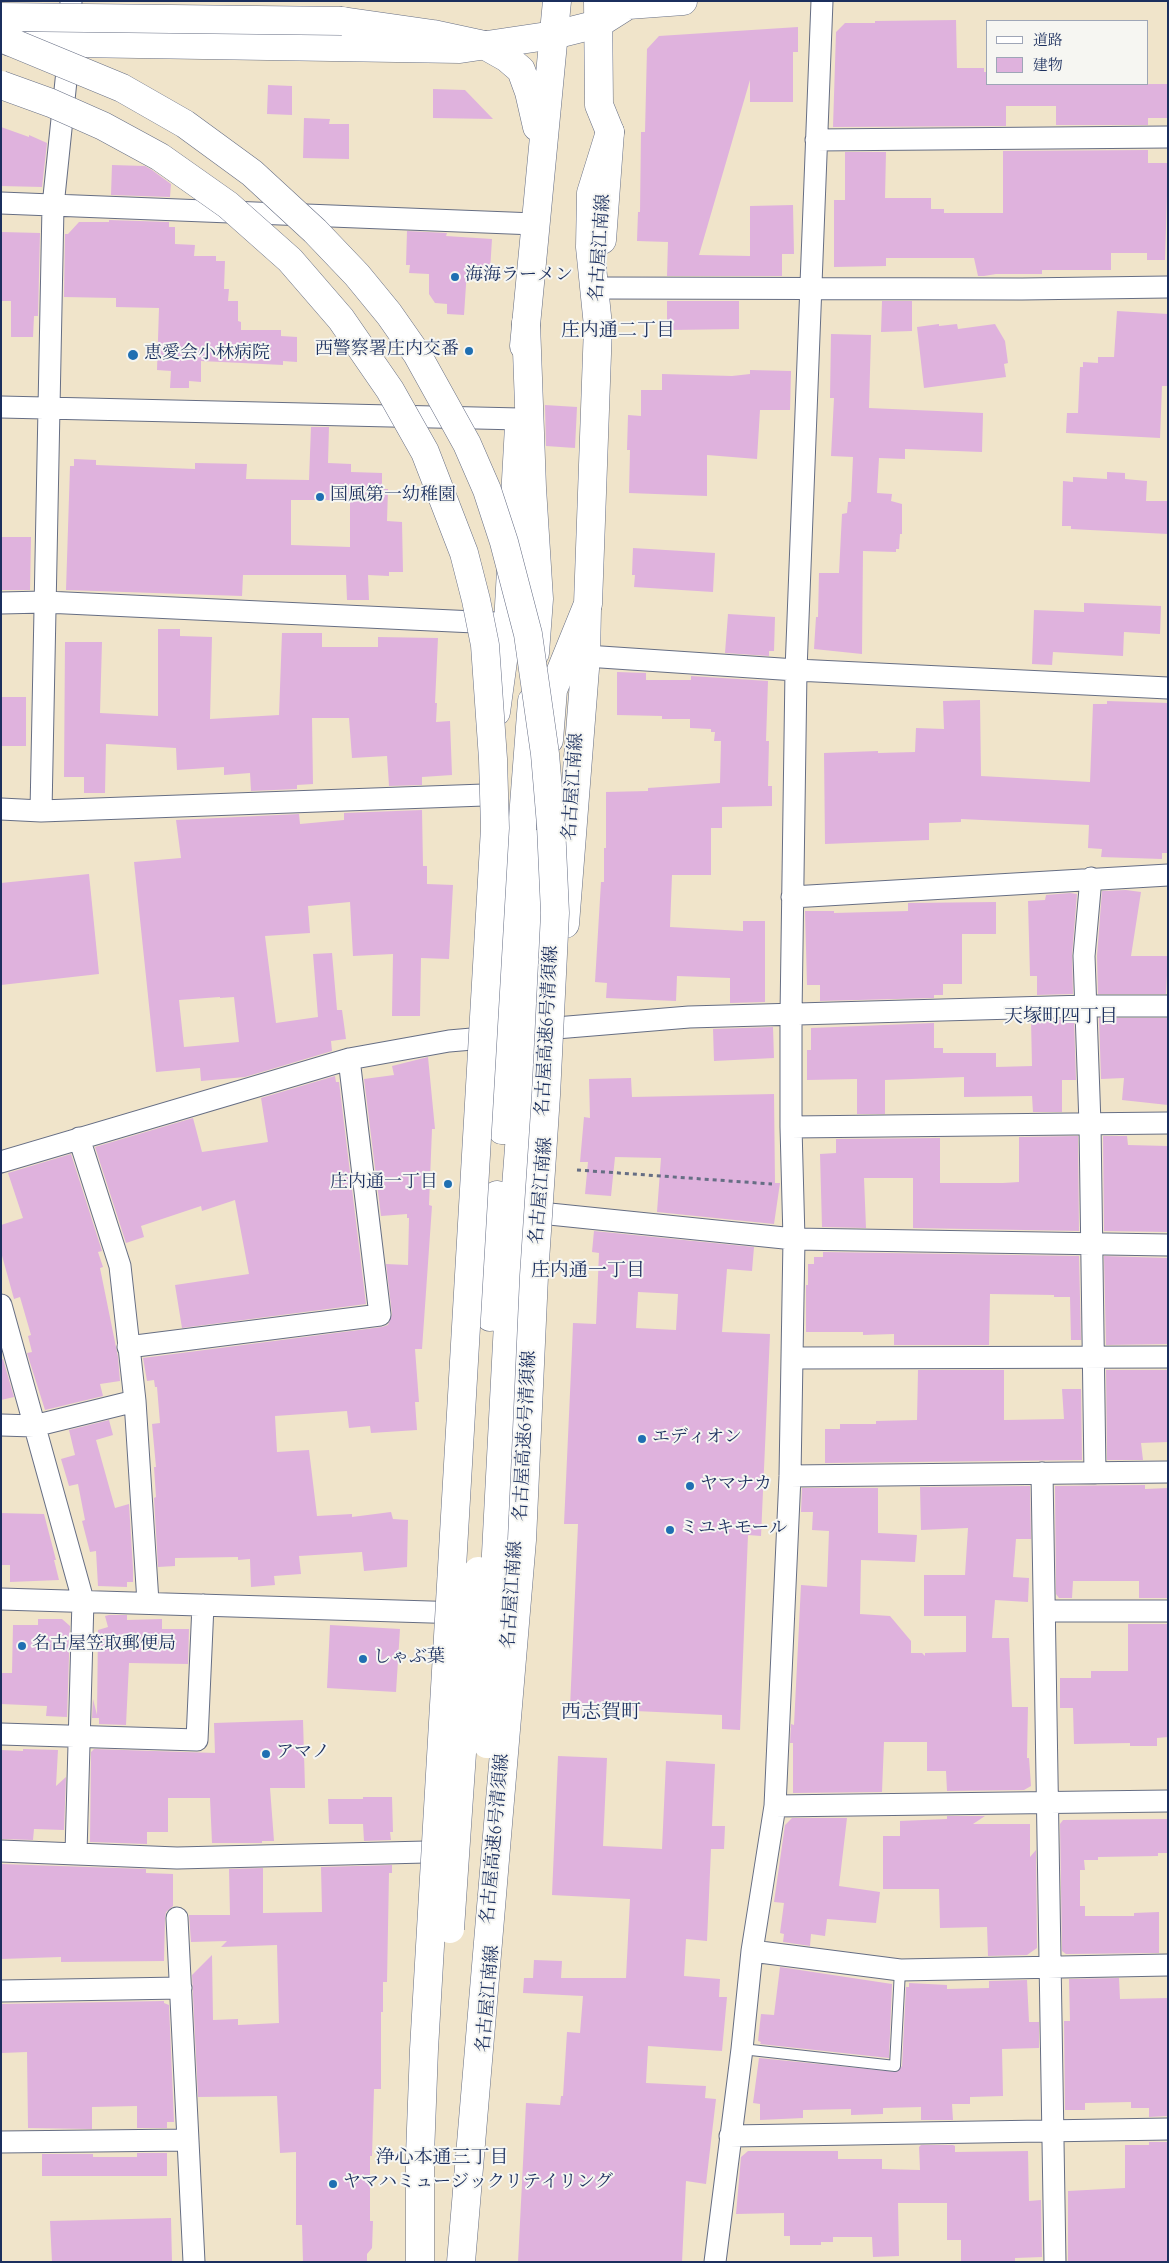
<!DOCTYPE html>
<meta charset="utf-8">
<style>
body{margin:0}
#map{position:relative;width:1169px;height:2263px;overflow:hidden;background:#f0e4ca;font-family:"Sorts Mill Goudy","Noto Serif JP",serif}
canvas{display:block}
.frame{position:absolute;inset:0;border:2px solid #1b2f5e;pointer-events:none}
.legend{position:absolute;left:986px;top:20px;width:162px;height:65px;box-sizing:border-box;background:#f6f6f2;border:1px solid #9ea6b7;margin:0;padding:6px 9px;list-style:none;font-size:15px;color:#1b2f5e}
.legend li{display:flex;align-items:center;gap:10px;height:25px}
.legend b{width:25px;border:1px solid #9ea6b7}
</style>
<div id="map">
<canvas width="1169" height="2263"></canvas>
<div class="frame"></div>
<ul class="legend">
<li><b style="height:6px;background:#fff"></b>道路</li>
<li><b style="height:14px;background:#dfb2dd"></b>建物</li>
</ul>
</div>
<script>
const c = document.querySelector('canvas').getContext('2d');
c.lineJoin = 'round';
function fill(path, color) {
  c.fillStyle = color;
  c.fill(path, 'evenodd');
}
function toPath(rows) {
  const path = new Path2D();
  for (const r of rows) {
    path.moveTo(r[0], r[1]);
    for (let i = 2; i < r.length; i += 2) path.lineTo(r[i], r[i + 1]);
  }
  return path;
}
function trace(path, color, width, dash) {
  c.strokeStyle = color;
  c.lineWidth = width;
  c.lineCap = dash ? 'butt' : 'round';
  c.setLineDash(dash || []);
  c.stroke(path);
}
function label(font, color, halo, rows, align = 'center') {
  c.font = font + ' "Sorts Mill Goudy","Noto Serif JP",serif';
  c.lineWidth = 4;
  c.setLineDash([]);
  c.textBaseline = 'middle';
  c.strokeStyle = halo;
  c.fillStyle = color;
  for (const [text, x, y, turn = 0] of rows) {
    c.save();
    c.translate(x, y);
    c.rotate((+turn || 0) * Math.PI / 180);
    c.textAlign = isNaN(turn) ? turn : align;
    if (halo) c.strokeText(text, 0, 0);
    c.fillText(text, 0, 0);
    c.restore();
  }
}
const building = toPath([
 [956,20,957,68,984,68,984,72,988,72,988,84,1168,84,1168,118,1148,118,1148,125,1056,125,1056,106,1006,106,1006,126,833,127,836,32,845,23,875,23,875,21],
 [798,27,798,52,793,52,793,102,750,102,750,80,699,255,750,256,750,206,793,205,794,254,782,254,782,276,667,276,668,242,637,241,638,212,640,212,641,132,645,132,647,49,659,36],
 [268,85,292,86,292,115,267,114],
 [433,89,465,90,493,119,433,118],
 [304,118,330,119,329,124,349,124,349,159,303,158],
 [1,127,29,137,29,135,47,143,42,187,1,186],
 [1148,150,1148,163,1168,163,1165,260,1147,260,1147,253,1111,253,1111,270,1042,270,1042,274,996,274,984,276,978,276,974,258,886,258,886,266,834,267,834,200,845,200,845,152,886,152,885,198,931,198,931,209,944,209,944,213,1003,213,1003,151],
 [112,165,145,166,152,170,171,184,170,197,111,195],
 [109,220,169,222,169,227,175,227,175,244,195,245,194,256,216,256,216,261,225,261,224,289,229,289,228,301,238,301,238,321,241,322,241,330,281,330,281,336,297,337,297,362,283,361,283,365,201,361,201,382,189,381,189,388,170,388,171,371,157,370,159,308,116,307,116,298,64,297,65,234,68,234,79,222,109,222],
 [407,231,447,233,446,236,492,239,490,271,467,270,464,315,447,314,447,304,435,303,429,294,429,274,409,273,410,265,406,265],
 [1,232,40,233,38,316,34,316,33,337,11,337,11,301,1,301],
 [667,301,739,301,739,329,672,330,672,327,667,327],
 [882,301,912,301,912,331,881,332],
 [1117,311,1168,314,1168,386,1162,386,1160,438,1066,433,1067,413,1078,413,1080,367,1083,367,1083,362,1098,363,1098,357,1114,357],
 [939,324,939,326,957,324,958,329,995,324,1005,341,1008,363,1004,364,1006,377,924,388,917,327],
 [831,334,871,335,869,408,983,413,982,452,905,449,905,459,879,458,877,493,892,494,891,501,902,504,902,534,900,534,899,549,896,549,896,552,863,551,862,654,814,649,816,617,818,617,819,573,839,573,842,514,847,513,848,502,851,502,853,457,831,456,834,398,830,398],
 [750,370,791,371,790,410,760,410,757,459,707,455,707,496,629,493,630,450,627,450,628,415,641,416,641,390,662,390,662,374,732,376,750,374],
 [545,405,577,407,575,448,546,446],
 [311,427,329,427,328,463,351,464,351,472,382,473,382,489,388,489,387,521,402,522,403,572,389,572,389,576,368,575,369,600,347,600,346,575,243,575,242,596,66,590,70,466,74,466,74,459,96,460,96,465,195,469,195,463,247,464,246,479,309,480],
 [291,500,350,500,350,547,291,545],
 [1107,472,1125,473,1125,479,1147,481,1146,501,1168,501,1168,534,1071,529,1071,526,1062,526,1063,481,1073,482,1073,477,1107,479],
 [1,537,31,537,30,590,1,590],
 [633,548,715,553,713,592,634,587,635,575,632,575],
 [1084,603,1161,606,1160,634,1124,632,1123,656,1053,652,1052,665,1032,664,1034,610,1084,612],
 [728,614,775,617,774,651,769,651,769,656,725,653],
 [158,629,180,629,180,636,212,637,210,719,279,715,282,633,322,633,322,647,378,647,378,637,438,638,435,703,437,703,436,722,450,721,452,775,422,777,422,785,389,786,387,756,352,758,349,718,312,718,313,784,297,785,297,789,251,791,250,773,224,775,224,767,177,770,176,748,106,744,105,793,84,793,84,777,64,777,65,642,102,642,100,713,158,716],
 [617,672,646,673,646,680,691,680,691,676,768,681,766,741,769,741,768,786,772,786,772,806,722,807,722,828,711,828,711,875,672,875,670,927,743,931,743,921,765,921,765,1002,730,1003,730,978,677,976,676,1001,606,998,607,983,595,982,601,882,604,882,604,848,606,848,606,792,648,791,648,788,720,783,721,741,714,741,715,732,711,732,711,729,690,728,690,719,662,719,662,716,617,715],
 [1,697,26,697,26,746,1,746],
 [980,700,981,776,1090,782,1093,704,1107,704,1107,701,1168,703,1168,853,1162,853,1162,859,1101,857,1102,849,1088,848,1089,825,961,819,961,822,929,823,929,840,825,844,824,753,878,751,878,753,915,752,916,728,944,729,943,701],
 [422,810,423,866,427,866,427,884,453,885,449,959,421,958,420,1016,392,1016,393,954,353,956,350,902,308,906,310,933,265,936,276,1023,318,1017,313,954,332,953,337,1010,342,1010,346,1039,331,1041,332,1051,245,1077,201,1081,200,1068,156,1072,134,862,181,858,176,820,299,814,300,824,344,820,344,813],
 [220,997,220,998,234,997,239,1042,184,1047,179,1000],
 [89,874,99,974,1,985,1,883],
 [1126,890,1141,892,1131,956,1168,956,1166,994,1098,994,1097,956,1102,891],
 [1070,893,1077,894,1072,955,1073,994,1037,995,1037,976,1030,976,1028,901,1045,900,1046,895],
 [996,902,996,934,962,934,962,984,943,984,943,995,934,995,934,998,820,1001,820,985,807,985,805,911,834,911,834,913,908,911,908,903],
 [1099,1018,1167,1018,1168,1105,1122,1100,1124,1078,1101,1079],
 [1074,1019,1076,1080,1062,1080,1062,1112,1033,1112,1032,1096,964,1097,964,1077,885,1080,885,1114,857,1114,857,1079,807,1080,807,1050,811,1050,811,1028,934,1023,934,1048,943,1048,943,1053,996,1053,996,1067,1032,1066,1031,1020],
 [773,1027,774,1058,714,1061,713,1029],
 [428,1057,435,1129,432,1129,429,1205,432,1206,422,1349,415,1349,419,1402,415,1402,417,1430,371,1433,370,1426,349,1428,347,1411,275,1416,277,1452,309,1450,317,1516,352,1514,352,1517,391,1512,393,1519,408,1520,407,1567,364,1571,362,1552,299,1556,301,1574,274,1576,275,1585,251,1587,250,1559,238,1560,238,1557,175,1558,175,1566,158,1567,154,1498,156,1497,154,1467,156,1467,152,1424,160,1423,157,1387,155,1387,154,1380,147,1381,143,1358,382,1327,388,1325,392,1314,386,1264,408,1265,409,1218,407,1218,407,1214,381,1216,364,1079,394,1075,392,1066],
 [335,1076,336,1082,339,1082,366,1304,182,1328,175,1285,249,1274,235,1200,202,1211,201,1206,141,1226,144,1237,126,1243,95,1147,193,1118,202,1152,268,1142,261,1098],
 [631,1078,632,1097,774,1094,775,1183,780,1183,774,1224,657,1212,661,1158,615,1157,611,1196,585,1194,588,1162,580,1162,584,1117,590,1118,589,1079],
 [1078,1136,1079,1231,913,1228,913,1178,864,1178,866,1228,822,1227,820,1154,836,1153,836,1139,940,1138,940,1183,1003,1183,1019,1182,1019,1137],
 [1103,1136,1127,1136,1128,1145,1167,1146,1168,1232,1104,1231],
 [71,1154,102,1251,98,1252,103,1267,100,1268,118,1357,120,1381,100,1384,103,1396,45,1410,27,1353,32,1352,28,1336,31,1335,20,1297,14,1299,1,1252,1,1225,23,1218,8,1173],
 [594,1231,754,1247,752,1271,727,1269,722,1332,770,1334,761,1536,748,1535,740,1730,722,1729,722,1715,570,1708,578,1524,564,1524,572,1349,573,1323,596,1324,599,1253,592,1252],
 [638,1292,678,1294,676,1330,636,1328],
 [823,1252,1079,1256,1081,1340,1071,1340,1070,1297,1054,1297,1054,1295,990,1294,989,1345,894,1345,894,1334,863,1335,863,1332,806,1332,806,1285,808,1285,808,1264,814,1264,814,1257,823,1257],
 [1104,1256,1168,1258,1168,1344,1106,1345],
 [3,1359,14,1397,1,1400,1,1360],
 [918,1370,1004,1370,1004,1420,1064,1419,1062,1389,1081,1389,1082,1460,825,1463,825,1429,840,1429,840,1424,876,1424,876,1421,917,1420],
 [1106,1370,1168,1370,1168,1442,1141,1443,1143,1460,1107,1460],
 [109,1420,113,1435,96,1440,115,1508,129,1504,133,1569,133,1582,127,1582,127,1587,98,1586,96,1551,90,1552,82,1521,85,1520,78,1484,69,1486,61,1459,75,1455,69,1430],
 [1145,1485,1145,1489,1168,1488,1168,1598,1139,1598,1139,1581,1073,1581,1072,1598,1059,1598,1056,1594,1055,1486],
 [1030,1486,1031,1539,1016,1539,1013,1577,1029,1578,1028,1602,995,1600,992,1638,1009,1638,1012,1707,1028,1707,1027,1758,1029,1758,1031,1786,1024,1790,947,1791,946,1771,927,1771,927,1742,884,1742,882,1792,793,1793,793,1743,790,1743,791,1724,794,1725,801,1585,827,1587,829,1531,812,1530,813,1512,801,1512,802,1488,878,1488,878,1533,917,1535,915,1562,861,1560,860,1614,890,1616,911,1641,911,1653,922,1653,925,1656,925,1653,966,1652,966,1616,924,1616,924,1575,965,1575,968,1528,921,1530,920,1487],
 [1,1513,44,1514,56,1560,54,1560,59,1580,10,1582,10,1565,1,1565],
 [109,1615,127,1615,127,1620,162,1619,162,1629,189,1629,188,1664,129,1663,126,1725,99,1724,99,1718,92,1718,93,1699,97,1715,98,1630,108,1627,105,1616],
 [38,1619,62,1619,70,1626,67,1717,46,1716,47,1706,1,1704,1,1673,12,1673,13,1625,38,1625],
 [1128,1624,1168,1624,1168,1737,1157,1738,1157,1746,1130,1746,1130,1743,1074,1744,1073,1708,1060,1708,1060,1678,1091,1678,1091,1671,1128,1671],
 [330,1625,400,1629,396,1692,327,1688],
 [303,1720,305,1788,270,1788,274,1841,262,1841,262,1843,212,1843,210,1798,168,1798,168,1832,147,1832,147,1844,90,1842,91,1752,94,1749,215,1753,214,1723],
 [23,1749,58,1750,56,1786,66,1777,64,1830,34,1829,33,1840,1,1839,1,1750,23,1751],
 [558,1756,607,1758,603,1846,662,1849,666,1761,715,1764,712,1826,725,1826,724,1849,711,1849,707,1941,686,1939,684,1976,720,1979,719,1997,727,1997,722,2051,648,2046,646,2083,706,2086,705,2098,716,2099,706,2184,686,2181,682,2262,518,2262,526,2103,560,2105,561,2096,563,2096,567,2032,580,2033,583,1996,523,1993,524,1978,533,1978,534,1960,562,1961,561,1978,626,1978,630,1899,552,1895],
 [363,1797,392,1797,393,1832,390,1832,391,1840,364,1841,363,1824,329,1824,328,1799,363,1799],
 [947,1816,985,1816,973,1824,1030,1824,1030,1857,1036,1850,1037,1948,1027,1955,988,1956,987,1927,940,1928,939,1889,883,1889,883,1836,900,1836,900,1821,947,1819],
 [792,1818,847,1818,839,1886,880,1892,876,1923,827,1919,825,1936,811,1934,810,1946,783,1942,784,1934,780,1933,784,1903,774,1902,785,1825],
 [1168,1819,1168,1853,1158,1853,1158,1856,1098,1857,1098,1860,1084,1860,1085,1870,1080,1870,1080,1906,1085,1906,1085,1916,1134,1916,1134,1913,1159,1912,1159,1953,1066,1954,1062,1951,1060,1824,1063,1820],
 [1,1864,146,1869,146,1873,173,1874,173,1906,166,1912,165,1918,164,1961,61,1962,61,1957,1,1959],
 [392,1865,392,1873,389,1873,387,1982,383,1982,383,2012,381,2012,381,2089,374,2089,372,2156,370,2156,370,2221,373,2221,372,2248,367,2254,367,2262,303,2262,302,2225,296,2225,296,2152,280,2153,277,2096,198,2097,192,1975,212,1955,213,2020,238,2019,238,2025,279,2023,277,1945,221,1947,227,1941,191,1942,189,1915,230,1915,229,1869,263,1868,263,1913,322,1912,321,1867],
 [780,1967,892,1984,889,2058,760,2044,761,2042,758,2041,761,2014,774,2015],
 [1119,1978,1120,1999,1168,1998,1168,2116,1149,2117,1149,2108,1131,2108,1131,2102,1085,2103,1085,2110,1065,2110,1064,2021,1070,2021,1069,1979],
 [1027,1980,1029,2022,1039,2022,1039,2048,1002,2049,1003,2096,970,2097,970,2104,952,2104,953,2120,921,2120,921,2107,883,2108,883,2114,851,2115,851,2109,803,2110,803,2118,760,2120,760,2104,753,2103,759,2058,897,2072,902,2066,906,1987,909,1987,909,1983,947,1985,947,1989,989,1988,989,1981],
 [164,2001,164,2003,169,2005,174,2122,167,2122,167,2128,137,2128,137,2106,92,2107,92,2129,28,2128,27,2052,2,2053,1,2004],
 [1149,2142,1168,2142,1168,2262,1068,2262,1068,2191,1125,2188,1125,2145,1149,2145],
 [921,2145,953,2145,955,2146,955,2152,1028,2151,1029,2201,1041,2200,1042,2257,1015,2258,1015,2262,961,2262,961,2240,947,2240,947,2203,898,2203,899,2256,873,2257,872,2237,833,2237,833,2242,821,2242,821,2245,790,2245,790,2236,784,2236,784,2213,736,2214,741,2157,748,2151,838,2151,838,2159,882,2159,882,2169,920,2170,919,2147],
 [137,2153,167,2153,167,2176,42,2176,42,2154,93,2154,93,2157,137,2157],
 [171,2218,172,2262,52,2262,50,2221]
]);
const path = toPath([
 [577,1170,772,1184]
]);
const lane = toPath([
 [742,2049,895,2066,900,1970]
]);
const street = toPath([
 [816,140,1168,137],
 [1,203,535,224],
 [598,288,1022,289,1168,287],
 [1,407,520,419],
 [1,603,45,602,496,623],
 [586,656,796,670,1168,688],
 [1,809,41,811,484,795],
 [41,811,53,206,70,42,71,1],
 [1091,878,1084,956,1090,1124,1095,1473],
 [792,897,1168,875],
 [556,1028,689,1017,1087,1006,1168,1006],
 [791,1127,1168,1123],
 [79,1138,120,1266,135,1401,148,1602],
 [1,1162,349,1059,449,1041,472,1039],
 [540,1213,794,1239,1168,1245],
 [1,1305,83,1600,76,1853],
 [128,1347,380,1315,349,1059],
 [792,1358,1168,1357],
 [1,1425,34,1426,135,1401],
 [1042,1473,1055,2262],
 [790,1476,1168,1472],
 [1,1599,463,1613],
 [1045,1611,1168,1611],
 [1,1734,197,1740,203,1605],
 [775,1806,1168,1801],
 [1,1851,177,1858,426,1852],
 [177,1918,194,2262],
 [752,1951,900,1970,1168,1965],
 [1,1991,181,1988],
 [730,2136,1168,2129],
 [1,2142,187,2140],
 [715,2262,742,2049,752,1951,775,1806,790,1476,794,1239,791,1127,791,1015,796,670,822,1]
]);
const secondary = toPath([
 [610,2,628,5,683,1],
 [10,42,460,49,554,35,598,24,628,5]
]);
const primary = toPath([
 [598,1,599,105,610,132,602,240],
 [484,45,507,58,521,70,529,92,537,127],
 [524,346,557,1],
 [496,712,508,624,519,426],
 [565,924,586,656,587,608]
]);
const highway = toPath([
 [342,21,433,34,484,45],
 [526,323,532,488,539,599,535,653],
 [549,740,553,690,588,604,598,326,590,247,591,193,610,132],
 [502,1130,508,1013,532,701],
 [490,1317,497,1195],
 [495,1573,513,1227,542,843]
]);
const highwayBridge = toPath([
 [1,17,342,21],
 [1,38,122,88,185,124,252,173,315,231,357,275,389,314,417,354,467,444,487,490,504,542,528,634,545,754,551,825,555,913,546,1095,534,1276,522,1540,461,2262],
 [1,85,51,103,103,126,160,157,228,205,290,260,341,319,390,390,425,452,464,553,476,600,485,645,493,759,495,828,424,2049,420,2155,420,2262],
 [487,1744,495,1577],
 [450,1929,466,1694,478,1571]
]);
const markers = [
 [455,277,5,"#1f6fb2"],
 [469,351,5,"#1f6fb2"],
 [133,355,6,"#1f6fb2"],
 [320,497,5,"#1f6fb2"],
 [448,1184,5,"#1f6fb2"],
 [642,1439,5,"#1f6fb2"],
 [690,1486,5,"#1f6fb2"],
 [670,1530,5,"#1f6fb2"],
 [22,1646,5,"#1f6fb2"],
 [363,1659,5,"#1f6fb2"],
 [266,1754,5,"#1f6fb2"],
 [333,2184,5,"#1f6fb2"]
];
const streetNames = [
 ["名古屋江南線",602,248,-86],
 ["名古屋江南線",575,787,-86],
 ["名古屋高速6号清須線",549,1031,-87],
 ["名古屋江南線",543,1191,-85],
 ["名古屋高速6号清須線",527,1436,-87],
 ["名古屋江南線",514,1595,-86],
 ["名古屋高速6号清須線",497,1839,-85],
 ["名古屋江南線",490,1999,-85]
];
const poiNames = [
 ["海海ラーメン",465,277],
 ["西警察署庄内交番",459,351,"right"],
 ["恵愛会小林病院",144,355],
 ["国風第一幼稚園",330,497],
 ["庄内通一丁目",438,1184,"right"],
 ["エディオン",652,1439],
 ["ヤマナカ",700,1486],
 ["ミユキモール",680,1530],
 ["名古屋笠取郵便局",32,1646],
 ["しゃぶ葉",373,1659],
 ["アマノ",276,1754],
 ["ヤマハミュージックリテイリング",343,2184]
];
const neighbourhoodNames = [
 ["庄内通二丁目",618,333],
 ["天塚町四丁目",1061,1019],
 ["庄内通一丁目",588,1273],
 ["浄心本通三丁目",442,2160]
];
const quarterNames = [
 ["西志賀町",601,1715]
];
fill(building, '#dfb2dd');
trace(lane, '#666e84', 12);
trace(street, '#666e84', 23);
trace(secondary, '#666e84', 29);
trace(primary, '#666e84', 29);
trace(highway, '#666e84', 29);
trace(path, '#666e84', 3, [4, 4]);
trace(lane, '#fff', 10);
trace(street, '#fff', 21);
trace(secondary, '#fff', 28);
trace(primary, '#fff', 28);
trace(highway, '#fff', 28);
trace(highwayBridge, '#666e84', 29, []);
trace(highwayBridge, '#fff', 28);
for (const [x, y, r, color] of markers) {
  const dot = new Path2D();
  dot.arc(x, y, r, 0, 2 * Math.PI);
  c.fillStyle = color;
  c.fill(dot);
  trace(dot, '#f6f6f2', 2);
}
label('18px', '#1b2f5e', '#f6f6f2', streetNames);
label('18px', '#1b2f5e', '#f6f6f2', poiNames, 'left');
label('19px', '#1b2f5e', '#f6f6f2', neighbourhoodNames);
label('20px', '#1b2f5e', '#f6f6f2', quarterNames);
</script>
